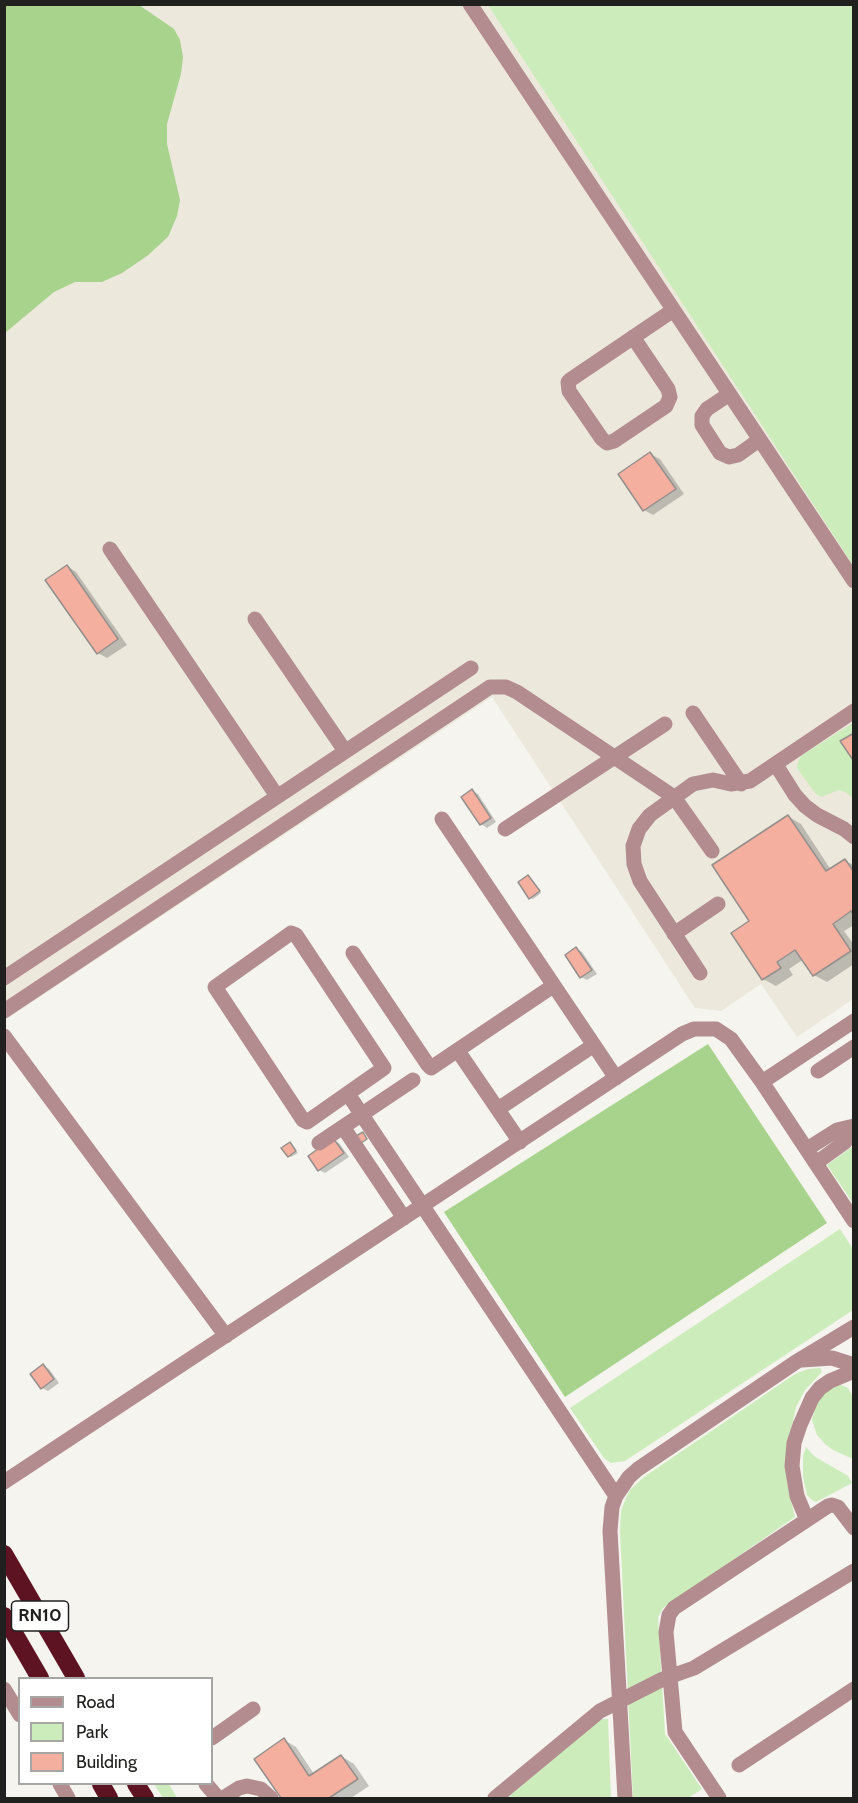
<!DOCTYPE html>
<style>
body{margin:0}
#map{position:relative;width:858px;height:1803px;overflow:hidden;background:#f5f4ee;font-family:Cabin,sans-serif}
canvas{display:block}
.frame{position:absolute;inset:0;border:6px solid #20201e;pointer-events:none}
.legend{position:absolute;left:18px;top:1677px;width:195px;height:108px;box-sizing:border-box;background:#fff;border:2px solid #a6a6a5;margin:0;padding:8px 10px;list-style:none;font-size:18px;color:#20201e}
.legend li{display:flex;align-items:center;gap:12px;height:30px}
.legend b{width:30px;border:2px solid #a6a6a5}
</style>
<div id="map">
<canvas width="858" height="1803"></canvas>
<div class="frame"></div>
<ul class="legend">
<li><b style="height:8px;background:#b38c8f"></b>Road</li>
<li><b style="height:16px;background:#cdecbb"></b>Park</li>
<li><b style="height:16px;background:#f5af9e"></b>Building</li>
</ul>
</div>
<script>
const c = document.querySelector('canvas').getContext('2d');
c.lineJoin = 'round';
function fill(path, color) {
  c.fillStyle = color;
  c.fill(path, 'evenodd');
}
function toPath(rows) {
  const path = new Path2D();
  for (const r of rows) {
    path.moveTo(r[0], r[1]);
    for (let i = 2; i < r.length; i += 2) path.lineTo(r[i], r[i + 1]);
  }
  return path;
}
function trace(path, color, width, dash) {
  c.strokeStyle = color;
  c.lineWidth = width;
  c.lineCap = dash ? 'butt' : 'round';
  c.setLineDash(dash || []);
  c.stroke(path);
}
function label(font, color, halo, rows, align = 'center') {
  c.font = font + ' Cabin,sans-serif';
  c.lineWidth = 5;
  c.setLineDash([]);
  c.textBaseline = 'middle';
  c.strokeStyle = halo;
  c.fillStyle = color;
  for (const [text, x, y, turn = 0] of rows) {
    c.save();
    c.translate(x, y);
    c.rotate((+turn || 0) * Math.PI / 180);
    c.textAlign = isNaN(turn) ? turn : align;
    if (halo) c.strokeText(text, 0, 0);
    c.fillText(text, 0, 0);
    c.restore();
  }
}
const built = toPath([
 [5,5,853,5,853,999,797,1037,761,984,721,1011,695,1008,492,697,5,1020]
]);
const green = toPath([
 [488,5,853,5,853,565],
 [853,723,853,733,841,741,853,759,853,798,845,792,839,790,821,797,815,793,797,768,798,762,801,756],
 [853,1146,853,1203,827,1165],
 [840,1229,853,1249,853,1310,625,1461,611,1463,604,1458,570,1408],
 [820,1368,822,1372,805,1390,796,1407,786,1453,787,1483,795,1517,663,1608,658,1617,665,1734,702,1789,688,1798,633,1798,620,1531,621,1511,626,1498,630,1490,644,1477,795,1374,808,1369],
 [841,1385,848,1388,853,1397,853,1459,833,1450,825,1444,817,1435,812,1420,818,1398,831,1388],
 [806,1447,814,1456,848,1476,852,1483,816,1502,812,1500,807,1495,803,1476,803,1456],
 [604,1719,608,1719,611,1798,507,1798,598,1721],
 [154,1784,169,1784,177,1798,163,1798]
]);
const forest = toPath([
 [5,4,139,5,174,29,180,40,183,57,181,74,167,124,167,144,180,200,177,216,168,237,147,256,122,273,102,282,75,282,54,292,5,333],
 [708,1044,827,1223,565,1397,444,1212]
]);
const shadow = toPath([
 [650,454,660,459,684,494,653,515,644,510],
 [67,566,76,572,127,645,107,658,98,653],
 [472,791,478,794,496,822,487,828,481,824],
 [789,817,801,824,831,870,845,861,854,865,854,925,844,931,854,945,854,964,827,982,814,975,804,959,789,969,793,975,776,986,763,979,751,921],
 [528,877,541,893,533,899,530,898],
 [577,949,582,952,597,974,587,980,581,977],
 [333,1140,339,1143,349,1157,325,1173,319,1170,310,1156],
 [290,1144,298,1153,291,1157,289,1156],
 [43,1366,49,1369,59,1383,48,1391,42,1388],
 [284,1740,296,1747,314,1774,341,1756,354,1764,369,1786,351,1798,283,1798,256,1759]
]);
const building = toPath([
 [650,452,676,489,643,511,618,474,650,452],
 [67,565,118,639,97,654,45,580,67,565],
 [854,733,854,759,853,760,840,741,854,733],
 [472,789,491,818,480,825,461,797,472,789],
 [788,815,826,871,845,859,854,872,854,916,851,911,833,924,851,951,813,976,795,950,777,962,781,968,762,980,731,933,749,921,712,865,788,815],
 [528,875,540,891,529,899,518,882,528,875],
 [576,947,592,970,580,978,565,955,576,947],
 [363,1132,367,1139,361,1143,356,1136,363,1132],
 [333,1138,344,1153,318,1171,308,1156,333,1138],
 [290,1142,296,1151,288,1157,281,1148,290,1142],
 [43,1364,54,1379,41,1389,30,1374,43,1364],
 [284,1738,309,1776,341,1755,358,1779,329,1798,281,1798,254,1759,284,1738]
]);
const minor = toPath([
 [470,4,854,581],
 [633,337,668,389,670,397,666,406,614,441,607,443,602,439,569,391,568,382,570,380,672,311],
 [728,395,707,409,702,416,702,425,720,453,729,457,738,455,759,440],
 [110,549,277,796],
 [255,619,345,751],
 [693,713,741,784],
 [776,765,795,795,805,806,817,815,844,829,854,837],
 [442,819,616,1078],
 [505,829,665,724],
 [291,933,296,935,384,1068,307,1122,303,1120,215,987,291,933],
 [674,934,718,904],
 [353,953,428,1065,431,1068,553,986],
 [700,973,640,881,634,864,633,846,639,829,650,815,693,784,713,780,731,784,750,781,854,711],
 [4,978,471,668],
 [4,1011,490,687,506,687,517,692,674,797,712,851],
 [4,1036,226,1336],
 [458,1051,520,1142],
 [818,1071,854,1047],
 [762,1082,854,1021],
 [348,1094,616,1496],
 [498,1109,594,1045],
 [343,1127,404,1218],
 [319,1143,413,1080],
 [807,1149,837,1130,854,1126],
 [816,1163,845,1142,854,1128],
 [802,1360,832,1358,854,1365],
 [4,1482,682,1034,694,1029,716,1029,731,1039,762,1082,854,1221],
 [807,1520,797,1496,792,1466,794,1443,800,1425,812,1398,820,1388,830,1381,854,1371],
 [4,1689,20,1715],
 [212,1738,253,1709],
 [739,1765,854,1689],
 [60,1784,68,1798],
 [206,1784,218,1798],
 [223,1798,239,1788,247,1786,261,1789,271,1798],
 [495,1798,600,1711,663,1679,694,1668,854,1571],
 [625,1798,610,1531,612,1507,616,1496,629,1477,638,1469,796,1362,854,1327],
 [719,1798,675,1732,666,1632,669,1615,674,1608,828,1506,832,1505,838,1507,854,1528]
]);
const highway = toPath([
 [4,1554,76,1678],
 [4,1616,40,1678],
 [101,1784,109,1798],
 [136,1784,145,1798]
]);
const shields = [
 [40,1616,57]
];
const shieldNames = [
 ["RN10",40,1616]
];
fill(built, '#ece9dc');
fill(green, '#cdecbb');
fill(forest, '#a7d38c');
fill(shadow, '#0003');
fill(building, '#f5af9e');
trace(building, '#958f8d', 1.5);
trace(minor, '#b38c8f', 15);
trace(highway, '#5e1323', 18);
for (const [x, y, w] of shields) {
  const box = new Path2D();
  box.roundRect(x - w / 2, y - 15, w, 30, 4.5);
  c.fillStyle = '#fff';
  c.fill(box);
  trace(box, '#20201e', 1.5);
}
label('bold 18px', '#20201e', null, shieldNames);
</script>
